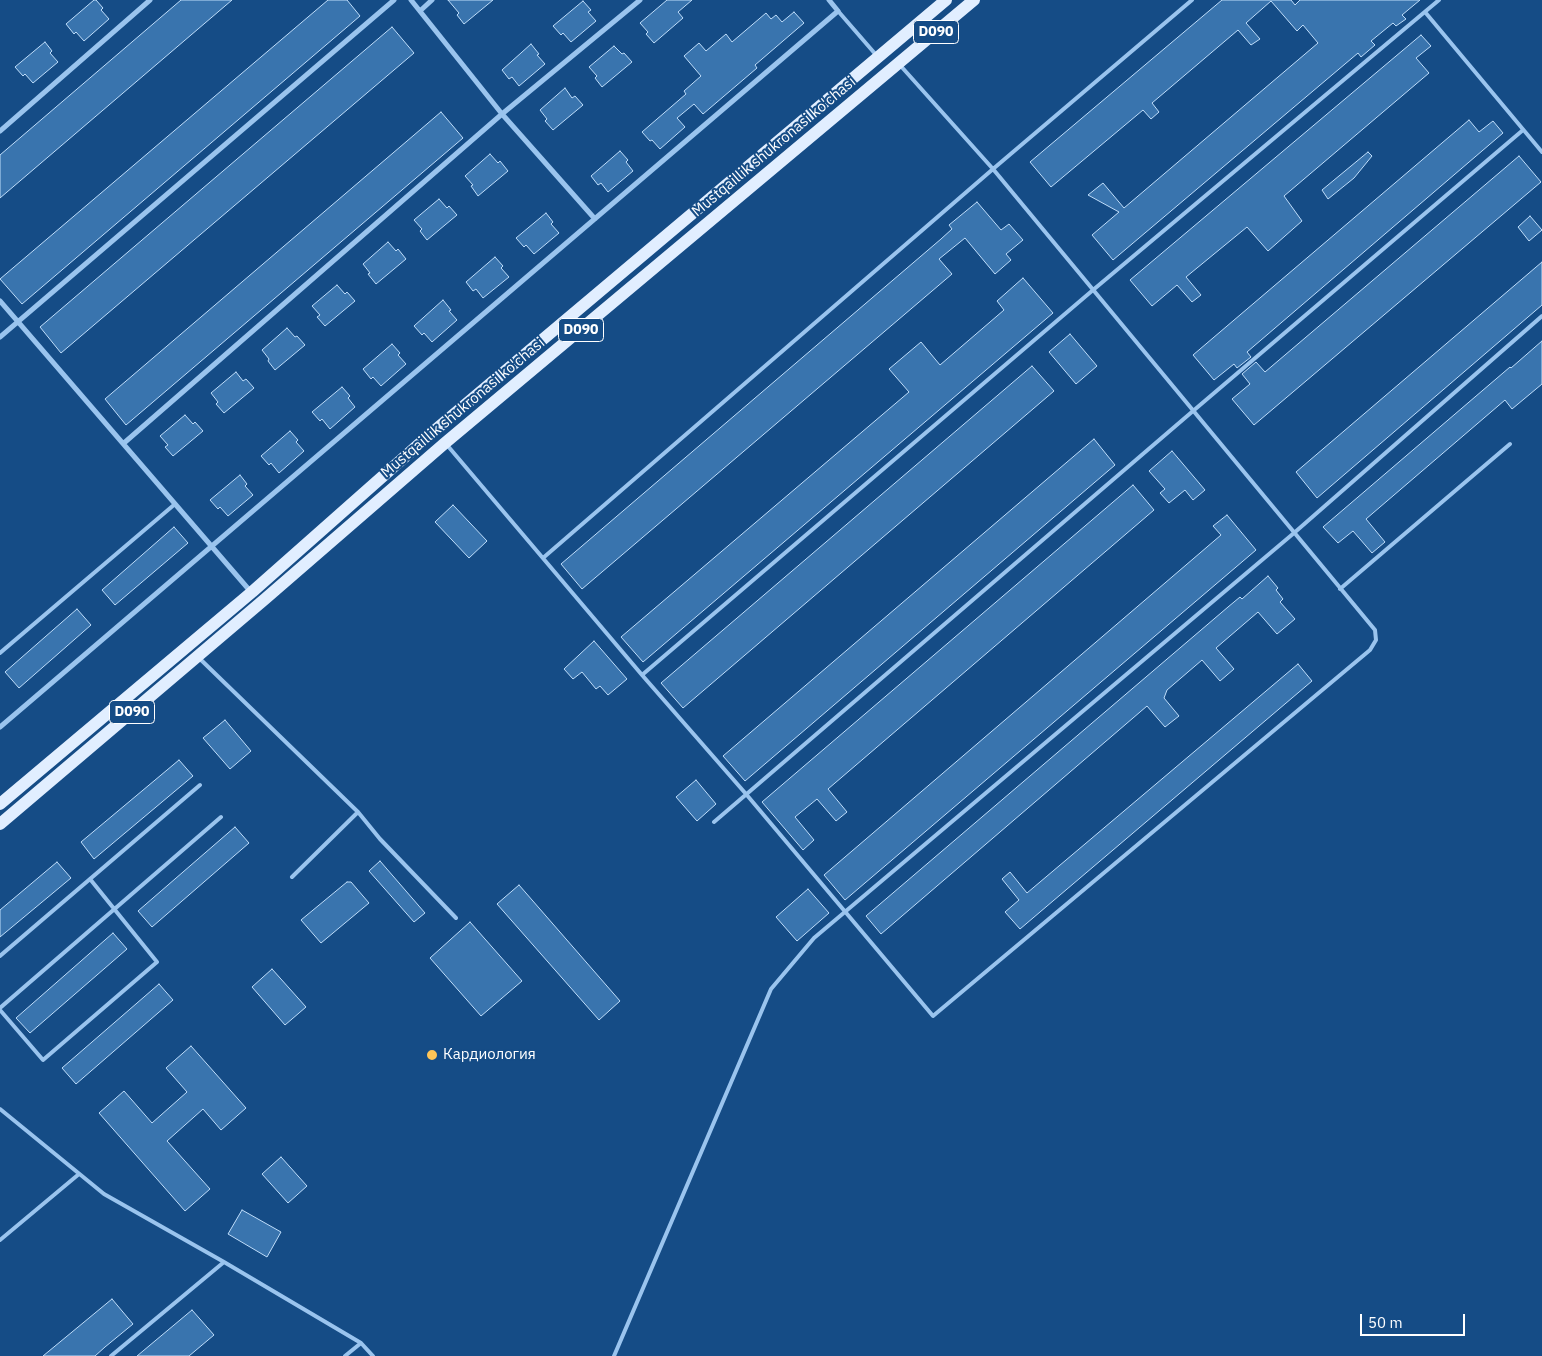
<!DOCTYPE html>
<meta charset="utf-8">
<style>
body{margin:0}
#map{position:relative;width:1542px;height:1356px;overflow:hidden;background:#154c86;font-family:"IBM Plex Sans",sans-serif}
canvas{display:block}
.scale{position:absolute;left:1360px;top:1314px;width:105px;height:22px;box-sizing:border-box;border:2px solid #fff;border-top:0;padding-left:6px;font-size:15px;line-height:18px;white-space:nowrap;color:#fff;-webkit-text-stroke:4px #154c86;paint-order:stroke}
</style>
<div id="map">
<canvas width="1542" height="1356"></canvas>
<div class="scale">50 m</div>
</div>
<script>
const c = document.querySelector('canvas').getContext('2d');
c.lineJoin = 'round';
function fill(path, color) {
  c.fillStyle = color;
  c.fill(path, 'evenodd');
}
function toPath(rows) {
  const path = new Path2D();
  for (const r of rows) {
    path.moveTo(r[0], r[1]);
    for (let i = 2; i < r.length; i += 2) path.lineTo(r[i], r[i + 1]);
  }
  return path;
}
function trace(path, color, width, dash) {
  c.strokeStyle = color;
  c.lineWidth = width;
  c.lineCap = dash ? 'butt' : 'round';
  c.setLineDash(dash || []);
  c.stroke(path);
}
function label(font, color, halo, rows, align = 'center') {
  c.font = font + ' "IBM Plex Sans",sans-serif';
  c.lineWidth = 4;
  c.setLineDash([]);
  c.textBaseline = 'middle';
  c.strokeStyle = halo;
  c.fillStyle = color;
  for (const [text, x, y, turn = 0] of rows) {
    c.save();
    c.translate(x, y);
    c.rotate((+turn || 0) * Math.PI / 180);
    c.textAlign = isNaN(turn) ? turn : align;
    if (halo) c.strokeText(text, 0, 0);
    c.fillText(text, 0, 0);
    c.restore();
  }
}
const building = toPath([
 [94,0,96,0,103,8,101,10,109,19,84,41,76,32,74,34,66,24,94,0],
 [181,0,232,0,0,198,0,155,181,0],
 [328,0,347,0,360,16,22,304,0,279,328,0],
 [448,0,493,0,464,24,457,15,459,13,448,0],
 [667,0,692,0,678,12,683,18,654,43,646,34,648,32,640,23,667,0],
 [1222,0,1291,0,1295,5,1300,0,1420,0,1402,15,1406,19,1396,26,1393,23,1371,41,1375,45,1361,57,1358,53,1113,260,1092,235,1119,212,1088,195,1103,183,1124,208,1318,43,1303,25,1297,31,1271,1,1246,23,1260,39,1251,45,1238,30,1152,103,1159,112,1151,119,1143,110,1051,187,1030,162,1222,0],
 [583,1,591,10,588,12,596,21,571,42,563,33,561,35,553,26,583,1],
 [794,12,804,23,755,65,757,68,703,114,694,104,677,118,685,127,660,149,652,140,650,141,642,132,686,94,684,91,701,76,684,56,699,43,706,51,726,34,732,42,766,13,771,19,776,15,782,22,794,12],
 [392,27,414,53,61,353,40,327,392,27],
 [1421,35,1431,46,1416,58,1429,73,1284,196,1302,221,1268,251,1247,227,1186,277,1201,295,1192,302,1177,285,1152,306,1130,280,1421,35],
 [45,42,52,51,50,53,58,62,33,83,25,74,23,76,15,67,45,42],
 [531,44,539,54,537,55,545,64,519,86,512,77,509,79,502,70,531,44],
 [614,46,622,54,624,53,632,62,602,87,595,78,597,76,589,67,614,46],
 [565,88,572,98,575,96,583,105,553,130,545,121,547,119,540,110,565,88],
 [441,112,463,138,126,425,105,399,441,112],
 [1469,120,1479,132,1493,121,1503,133,1247,352,1251,357,1237,368,1234,364,1214,380,1193,355,1469,120],
 [620,151,628,160,626,162,633,171,608,192,601,183,598,185,591,176,620,151],
 [1368,152,1372,156,1354,178,1328,199,1322,190,1368,152],
 [490,154,498,163,500,161,508,171,478,196,471,186,473,185,465,176,490,154],
 [1519,156,1541,182,1254,425,1232,399,1250,384,1242,374,1256,362,1265,372,1519,156],
 [439,199,447,208,449,206,457,215,427,240,420,231,422,229,414,220,439,199],
 [977,202,1001,230,1009,224,1023,240,1006,254,1011,260,995,274,965,238,939,259,952,274,582,589,561,564,941,239,952,229,949,225,977,202],
 [546,213,553,222,551,224,559,233,534,254,526,245,524,247,516,238,546,213],
 [1530,216,1542,230,1529,241,1518,227,1530,216],
 [388,242,396,251,398,249,406,259,376,284,368,274,370,273,363,264,388,242],
 [495,257,503,266,501,268,509,277,483,298,476,289,473,291,466,282,495,257],
 [1542,262,1542,305,1317,498,1296,472,1542,262],
 [1023,278,1053,313,643,662,621,637,909,392,889,369,921,342,940,365,1004,310,997,301,1023,278],
 [337,285,345,294,347,292,355,301,325,326,317,317,320,315,312,306,337,285],
 [443,300,451,310,449,311,457,320,432,342,424,333,422,335,414,326,443,300],
 [287,328,295,337,297,336,305,345,275,370,268,361,269,359,262,350,287,328],
 [1070,334,1097,366,1076,384,1049,352,1070,334],
 [1542,341,1542,384,1512,409,1505,400,1366,519,1385,542,1372,553,1353,531,1338,543,1323,527,1510,367,1511,368,1542,341],
 [392,344,400,353,398,355,406,364,381,386,373,377,371,379,363,369,392,344],
 [1032,366,1054,391,683,708,661,683,1032,366],
 [236,372,243,381,246,379,254,388,224,413,216,404,218,402,211,393,236,372],
 [342,387,350,396,348,398,355,407,330,429,322,419,320,421,312,412,342,387],
 [185,415,193,424,195,422,203,431,173,456,165,447,168,445,160,436,185,415],
 [290,431,298,440,296,442,304,451,279,473,271,463,269,465,261,456,290,431],
 [1094,439,1115,465,745,781,723,756,1094,439],
 [1172,451,1205,490,1193,500,1185,490,1169,503,1160,493,1165,489,1149,471,1172,451],
 [240,475,247,484,245,486,253,495,228,516,220,507,218,509,210,500,240,475],
 [1133,485,1154,510,828,789,847,812,836,821,817,799,795,817,814,840,803,850,762,802,1133,485],
 [453,505,487,541,469,558,435,522,453,505],
 [1227,515,1256,550,845,900,824,875,1221,535,1213,526,1227,515],
 [174,527,188,543,115,605,102,590,174,527],
 [1268,576,1278,588,1276,590,1283,599,1280,602,1295,619,1277,634,1258,612,1216,648,1234,669,1220,681,1202,660,1167,690,1164,698,1179,716,1165,727,1147,706,881,934,866,916,1228,607,1240,597,1242,599,1268,576],
 [77,609,91,625,19,688,5,672,77,609],
 [594,641,627,679,608,695,600,686,596,689,582,672,573,679,564,669,594,641],
 [1298,664,1312,681,1020,929,1005,912,1019,900,1002,879,1010,872,1027,893,1298,664],
 [225,720,251,751,230,769,203,738,225,720],
 [179,760,193,776,94,859,81,842,179,760],
 [696,780,716,804,697,821,676,797,696,780],
 [235,827,249,843,152,927,138,911,235,827],
 [380,861,425,913,414,922,369,871,380,861],
 [57,862,71,878,0,937,0,910,57,862],
 [347,882,351,882,369,903,321,943,301,920,347,882],
 [519,885,620,1001,599,1020,497,904,519,885],
 [808,889,829,913,797,941,776,917,808,889],
 [470,922,522,981,481,1016,430,958,470,922],
 [113,933,127,949,30,1033,16,1018,113,933],
 [272,969,306,1007,285,1025,252,987,272,969],
 [159,984,173,1000,76,1084,62,1068,159,984],
 [191,1046,246,1108,221,1130,203,1109,167,1141,210,1189,185,1211,99,1113,124,1091,152,1123,187,1092,166,1068,191,1046],
 [281,1157,307,1186,288,1203,262,1174,281,1157],
 [242,1210,281,1232,267,1257,228,1234,242,1210],
 [112,1299,133,1324,105,1347,95,1356,43,1356,112,1299],
 [192,1310,214,1335,189,1356,137,1356,192,1310]
]);
const lane = toPath([
 [838,11,877,56],
 [1425,12,1542,152],
 [447,445,642,675,746,794,933,1016,1370,650,1376,640,1375,630,993,169,899,64],
 [543,558,993,169,1192,0],
 [1340,589,1510,444],
 [0,653,175,504],
 [199,658,358,812,380,839,456,918],
 [642,675,1093,290,1439,0],
 [714,822,1193,411,1523,130],
 [292,877,358,812],
 [0,956,200,785],
 [0,1008,221,817],
 [0,1010,43,1060,157,962,90,879],
 [0,1109,104,1194,224,1262,361,1343,373,1356],
 [0,1240,79,1174],
 [111,1356,224,1262],
 [345,1356,361,1343],
 [614,1356,771,989,814,938,1294,533,1542,316]
]);
const street = toPath([
 [411,0,502,114,595,219],
 [420,11,432,0],
 [0,131,150,0],
 [0,301,251,592],
 [0,337,394,0],
 [124,443,502,114,640,0],
 [0,727,838,11,829,0]
]);
const primary = toPath([
 [0,804,252,592,434,431,946,0],
 [0,824,265,599,445,443,974,0]
]);
const markers = [
 [432,1055,6,"#ffc557"]
];
const shields = [
 [936,32,45],
 [581,330,45],
 [132,712,45]
];
const shieldNames = [
 ["D090",936,32],
 ["D090",581,330],
 ["D090",132,712]
];
const streetNames = [
 ["Mustqaillik shukronasi ko'chasi",774,147,-40],
 ["Mustqaillik shukronasi ko'chasi",463,408,-40]
];
const poiNames = [
 ["Кардиология",443,1055]
];
fill(building, '#3974ae');
trace(building, '#bfddfa', 1);
trace(lane, '#9ac4ee', 4);
trace(street, '#9ac4ee', 5);
trace(primary, '#e1eeff', 12);
for (const [x, y, r, color] of markers) {
  const dot = new Path2D();
  dot.arc(x, y, r, 0, 2 * Math.PI);
  c.fillStyle = color;
  c.fill(dot);
  trace(dot, '#154c86', 2);
}
for (const [x, y, w] of shields) {
  const box = new Path2D();
  box.roundRect(x - w / 2, y - 11.5, w, 23, 4);
  c.fillStyle = '#154c86';
  c.fill(box);
  trace(box, '#fff', 1);
}
label('bold 14px', '#fff', null, shieldNames);
label('15px', '#fff', '#154c86', streetNames);
label('15px', '#fff', '#154c86', poiNames, 'left');
</script>
